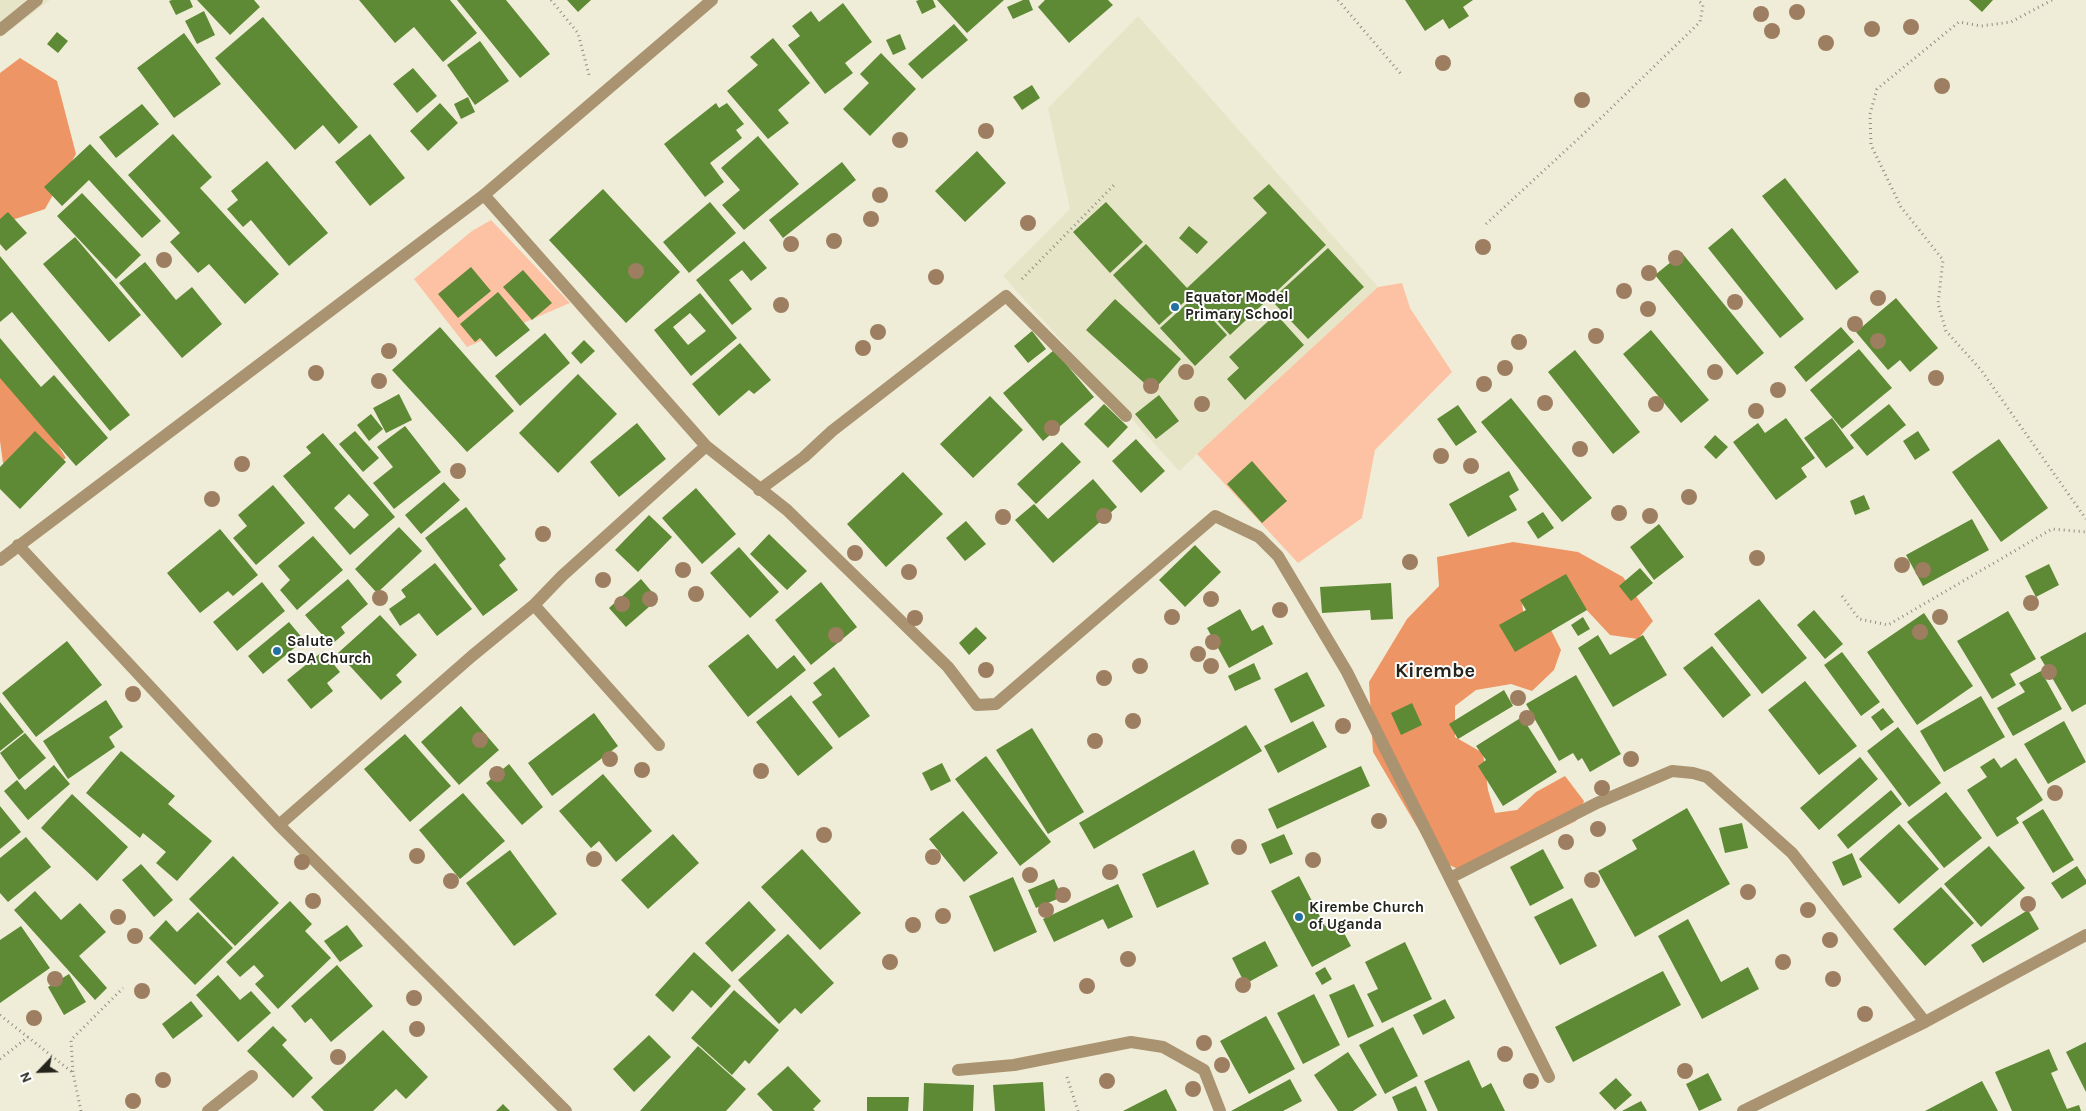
<!DOCTYPE html>
<style>
body{margin:0}
#map{position:relative;width:2086px;height:1111px;overflow:hidden;background:#efedd8;font-family:Karla,sans-serif}
canvas{display:block}
.north{position:absolute;left:15px;top:1046px;width:50px;height:50px;-webkit-text-stroke:4px #fff;paint-order:stroke;rotate:246deg;font-size:14px;font-weight:700;line-height:20px;text-align:center;color:#24241c}
.north::after{content:'';display:block;margin:auto;width:18px;height:22px;background:#24241c;clip-path:polygon(50% 0,100% 100%,50% 72%,0 100%)}
</style>
<div id="map">
<canvas width="2086" height="1111"></canvas>
<div class="north">N</div>
</div>
<script>
const c = document.querySelector('canvas').getContext('2d');
c.lineJoin = 'round';
function fill(path, color) {
  c.fillStyle = color;
  c.fill(path, 'evenodd');
}
function toPath(rows) {
  const path = new Path2D();
  for (const r of rows) {
    path.moveTo(r[0], r[1]);
    for (let i = 2; i < r.length; i += 2) path.lineTo(r[i], r[i + 1]);
  }
  return path;
}
function trace(path, color, width, dash) {
  c.strokeStyle = color;
  c.lineWidth = width;
  c.lineCap = dash ? 'butt' : 'round';
  c.setLineDash(dash || []);
  c.stroke(path);
}
function label(font, color, halo, rows, align = 'center') {
  c.font = font + ' Karla,sans-serif';
  c.lineWidth = 4;
  c.setLineDash([]);
  c.textBaseline = 'middle';
  c.strokeStyle = halo;
  c.fillStyle = color;
  for (const [text, x, y, turn = 0] of rows) {
    c.save();
    c.translate(x, y);
    c.rotate((+turn || 0) * Math.PI / 180);
    c.textAlign = isNaN(turn) ? turn : align;
    if (halo) c.strokeText(text, 0, 0);
    c.fillText(text, 0, 0);
    c.restore();
  }
}
const built = toPath([
 [0,0,50,0,0,38],
 [1138,16,1378,287,1179,471,1003,276,1070,209,1048,108]
]);
const green = toPath([
 [491,220,570,303,467,347,414,279,472,231],
 [1402,283,1410,308,1452,372,1375,450,1362,518,1298,563,1197,454,1378,287]
]);
const forest = toPath([
 [20,58,57,81,76,154,45,209,0,224,0,73],
 [0,359,12,372,66,458,22,486,3,463,0,441],
 [1513,542,1578,552,1623,577,1653,621,1638,639,1610,635,1581,604,1522,602,1524,618,1550,628,1561,650,1554,670,1532,691,1511,684,1476,690,1455,706,1455,737,1483,753,1488,790,1495,813,1517,810,1536,792,1565,776,1584,801,1576,821,1469,874,1436,859,1373,752,1369,682,1407,619,1439,586,1437,557]
]);
const building = toPath([
 [172,0,190,0,193,7,176,15,169,1],
 [197,0,254,0,260,7,230,35],
 [359,0,450,0,477,33,443,62,414,27,395,43],
 [457,0,506,0,550,54,520,78],
 [567,0,591,0,578,12],
 [919,0,933,0,936,7,922,14,916,1],
 [937,0,1004,0,967,33],
 [1023,0,1029,0,1033,10,1013,19,1007,7],
 [1045,0,1108,0,1113,5,1069,43,1038,7],
 [1405,0,1473,0,1463,7,1469,16,1449,29,1443,19,1425,31],
 [1969,0,1993,0,1982,12],
 [843,3,872,42,845,63,853,73,825,94,788,45,800,36,792,26,811,11,819,22],
 [204,11,215,35,197,44,185,21],
 [263,17,358,127,339,144,323,125,295,150,215,58],
 [954,24,968,40,922,79,908,64],
 [57,32,68,41,58,53,47,44],
 [184,33,221,84,174,118,137,68],
 [900,34,906,49,893,55,886,40],
 [773,38,810,83,778,110,789,123,768,139,727,91,758,65,750,57],
 [480,41,509,81,475,105,447,65],
 [881,53,916,89,870,136,843,109,869,83,860,74],
 [413,68,437,96,417,113,393,84],
 [1032,85,1040,98,1022,110,1013,97],
 [468,97,475,112,461,119,454,104],
 [440,103,458,123,428,151,410,131],
 [716,103,719,108,727,103,744,124,736,130,742,138,710,163,724,182,705,197,664,144],
 [142,104,159,124,116,158,99,137],
 [173,134,212,177,200,188,279,274,245,304,209,264,198,273,170,242,180,233,128,175],
 [370,134,405,178,370,206,335,162],
 [758,136,799,184,744,230,722,205,740,190,721,168],
 [90,144,161,221,142,238,89,180,62,206,44,187],
 [977,151,1006,183,965,222,935,191],
 [267,161,328,233,289,266,251,220,243,227,227,209,238,200,231,191],
 [842,162,856,180,783,238,769,220],
 [1785,178,1859,272,1836,290,1762,196],
 [1269,184,1326,245,1230,335,1193,294,1159,325,1113,275,1146,244,1187,288,1267,213,1253,198],
 [603,189,680,272,626,323,549,240],
 [82,193,141,255,116,279,57,216],
 [710,202,736,233,689,273,663,242],
 [1106,202,1143,242,1110,273,1073,232],
 [8,212,27,233,6,251,0,244,0,219],
 [1189,226,1208,242,1197,254,1179,238],
 [1732,228,1804,319,1780,338,1708,248],
 [75,237,141,315,109,342,43,264],
 [744,241,767,268,751,281,742,270,729,280,752,309,732,325,696,280],
 [1328,248,1364,287,1308,339,1271,300],
 [1682,253,1764,353,1737,375,1655,275],
 [0,256,130,415,110,431,12,312,0,322],
 [145,262,176,300,192,287,222,324,182,358,119,283],
 [471,267,491,291,458,318,438,294],
 [523,270,552,303,532,320,503,287],
 [498,292,530,330,496,357,480,338,475,342,460,324],
 [700,293,737,338,691,376,654,330],
 [690,313,706,331,688,345,673,327],
 [1193,298,1227,335,1195,366,1160,328],
 [1896,298,1938,348,1910,372,1900,360,1888,370,1856,332],
 [1115,299,1181,359,1153,391,1086,330],
 [1276,314,1304,345,1245,400,1227,379,1239,368,1229,357],
 [440,327,514,411,467,452,392,370],
 [1841,327,1854,342,1806,382,1794,367],
 [1651,330,1709,400,1681,423,1623,354],
 [1032,331,1046,349,1028,363,1014,346],
 [545,333,570,363,520,406,495,376],
 [0,338,41,387,54,375,108,438,76,466,0,378],
 [584,340,595,351,581,364,571,353],
 [740,343,771,380,754,394,749,390,719,416,692,384],
 [1859,349,1892,388,1842,429,1810,390],
 [1054,350,1094,397,1043,441,1003,393],
 [1575,350,1640,432,1613,454,1548,372],
 [578,374,617,414,558,473,519,433],
 [399,394,412,420,386,433,373,408],
 [1159,395,1179,421,1156,439,1135,414],
 [990,396,1023,430,973,478,940,444],
 [1511,398,1592,498,1562,522,1481,422],
 [1104,404,1128,427,1108,448,1084,424],
 [1889,404,1906,425,1867,456,1850,435],
 [1458,405,1477,432,1456,446,1437,419],
 [371,414,383,429,369,441,357,425],
 [1786,418,1815,458,1801,468,1807,477,1776,500,1733,442,1758,423,1765,433],
 [1832,418,1854,448,1826,468,1804,438],
 [637,423,666,459,619,497,590,462],
 [405,426,441,472,394,509,373,483,393,467,377,447],
 [35,431,66,462,20,509,0,489,0,467],
 [355,431,379,458,363,472,339,444],
 [1918,431,1930,450,1915,460,1903,441],
 [323,433,395,517,350,555,283,476,311,453,306,447],
 [349,494,369,515,354,529,334,508],
 [1715,435,1728,447,1716,459,1704,447],
 [1136,439,1165,471,1141,493,1112,461],
 [1999,439,2048,508,2001,542,1952,472],
 [1062,442,1081,462,1036,504,1017,484],
 [1252,461,1287,501,1262,523,1227,484],
 [1509,471,1519,490,1509,496,1517,510,1468,537,1449,504],
 [903,472,943,514,886,567,847,524],
 [1093,479,1117,507,1053,563,1015,520,1034,504,1048,519],
 [444,482,460,500,421,534,405,515],
 [273,485,305,523,256,565,233,538,247,526,238,515],
 [696,488,736,534,702,564,662,518],
 [1864,495,1870,509,1855,515,1850,501],
 [466,507,506,559,499,565,518,590,483,616,425,538],
 [1543,512,1554,528,1538,539,1527,522],
 [649,515,672,537,638,572,615,550],
 [1972,519,1989,550,1923,586,1906,555],
 [966,521,986,544,965,561,946,538],
 [1659,524,1684,557,1654,580,1630,547],
 [399,527,422,551,377,593,355,569],
 [220,529,258,575,233,596,228,591,200,613,167,573],
 [769,534,807,571,787,590,750,554],
 [313,536,343,570,297,610,280,590,290,580,278,566],
 [1195,545,1221,572,1185,607,1159,580],
 [739,547,779,592,750,618,710,573],
 [435,563,472,609,437,636,419,613,400,626,389,609,406,597,401,590],
 [2049,564,2059,585,2036,597,2025,576],
 [1640,568,1653,583,1631,601,1619,586],
 [1566,574,1587,610,1515,652,1499,625,1526,610,1520,600],
 [348,579,368,604,341,627,345,633,331,645,305,615],
 [641,579,658,599,626,627,609,608],
 [262,582,285,611,237,651,213,622],
 [821,582,857,627,811,665,775,620],
 [1391,583,1393,619,1371,620,1370,610,1322,613,1320,587],
 [1759,599,1807,658,1762,694,1714,634],
 [1240,609,1252,631,1263,625,1273,644,1229,668,1207,628],
 [1814,610,1843,644,1825,659,1797,625],
 [2008,611,2036,659,2010,674,2016,685,1992,699,1957,641],
 [1924,613,1973,686,1917,725,1867,652],
 [380,615,417,655,396,675,402,682,381,700,338,653],
 [1583,617,1590,629,1578,636,1571,625],
 [289,622,304,640,263,674,248,656],
 [976,627,987,638,969,655,959,643],
 [2086,632,2086,704,2072,712,2040,657],
 [748,634,777,669,794,655,806,670,748,717,708,666],
 [1598,635,1610,655,1643,635,1667,675,1613,707,1578,648],
 [67,641,102,685,36,737,2,693],
 [1712,646,1751,695,1723,718,1683,668],
 [323,651,340,672,327,683,333,691,311,709,287,680],
 [1842,652,1880,702,1861,716,1824,665],
 [1254,663,1261,679,1235,691,1228,676],
 [834,667,870,716,839,738,812,702,822,695,813,683],
 [2041,671,2062,709,2013,736,1997,708,2025,692,2019,683],
 [1307,672,1325,706,1291,723,1274,689],
 [1576,675,1621,754,1590,772,1582,758,1578,761,1573,753,1559,761,1526,704],
 [1805,681,1857,746,1819,775,1768,710],
 [1504,690,1513,706,1458,739,1449,724],
 [791,695,833,748,798,776,756,722],
 [1981,696,2005,737,1944,772,1920,731],
 [106,700,123,727,109,737,115,747,68,779,43,741],
 [0,702,24,732,0,751],
 [1412,703,1422,725,1401,735,1391,713],
 [461,706,499,750,459,785,421,742],
 [1883,708,1894,722,1881,731,1871,717],
 [594,713,618,746,552,796,528,763],
 [1522,717,1557,772,1503,806,1478,766,1486,760,1476,746],
 [1313,721,1327,747,1278,773,1264,746],
 [2064,721,2086,762,2048,784,2024,744],
 [1246,725,1262,751,1094,849,1079,823],
 [1898,727,1941,783,1909,807,1867,751],
 [1032,728,1084,812,1048,834,996,750],
 [25,733,46,758,19,780,0,753],
 [405,734,451,786,410,822,364,769],
 [121,751,175,796,168,804,212,841,177,881,156,863,166,852,143,833,140,838,86,793],
 [986,756,1051,842,1020,866,955,779],
 [1860,757,1878,779,1819,830,1800,808],
 [1994,758,2001,768,2016,758,2043,800,2016,818,2019,823,1997,837,1967,790,1987,777,1980,767],
 [942,763,951,781,931,791,922,773],
 [509,764,543,807,522,825,486,783],
 [54,765,70,784,28,820,4,791,17,780,25,790],
 [1361,766,1370,786,1277,829,1268,809],
 [603,774,652,831,616,862,599,841,591,848,559,811],
 [1891,790,1902,804,1848,849,1837,835],
 [1946,792,1982,838,1944,868,1907,822],
 [463,793,505,841,460,879,419,830],
 [72,794,128,847,97,881,41,828],
 [0,806,21,832,0,849],
 [1687,808,1730,884,1635,937,1598,871,1637,849,1632,840],
 [2043,809,2074,860,2053,873,2022,822],
 [963,811,998,853,964,882,929,839],
 [1742,823,1748,848,1725,853,1719,828],
 [1899,824,1939,869,1899,904,1859,859],
 [673,834,699,863,648,909,621,880],
 [1284,834,1293,854,1270,864,1261,844],
 [26,837,51,867,8,902,0,893,0,858],
 [1989,846,2025,888,1981,927,1944,884],
 [802,849,861,913,820,950,761,887],
 [1543,849,1564,888,1530,906,1510,867],
 [510,850,557,914,514,946,466,883],
 [1194,850,1209,884,1157,908,1142,874],
 [1852,853,1862,877,1843,886,1832,862],
 [233,856,279,903,235,946,189,899],
 [141,864,173,900,154,917,122,880],
 [2077,866,2086,880,2086,884,2062,899,2051,883],
 [1299,876,1325,926,1337,920,1351,946,1312,967,1271,891],
 [1013,877,1037,932,994,952,969,896],
 [1054,879,1062,897,1036,908,1028,890],
 [1118,884,1133,917,1108,929,1103,919,1054,942,1043,919],
 [1941,887,1974,923,1925,966,1893,929],
 [35,891,61,920,80,903,106,932,79,956,107,988,95,1000,14,910],
 [1572,898,1597,946,1560,965,1534,917],
 [290,901,312,924,305,931,331,958,278,1009,255,984,264,976,254,965,240,977,226,962],
 [749,901,776,930,732,972,705,943],
 [2028,910,2039,929,1983,963,1971,945],
 [198,912,233,948,195,985,149,938,166,920,177,932],
 [1688,919,1721,982,1748,967,1759,989,1702,1019,1658,936],
 [347,925,363,946,340,962,324,941],
 [21,926,50,968,0,1003,0,940],
 [788,934,834,983,801,1014,795,1008,779,1024,738,980],
 [1265,941,1278,966,1245,984,1232,958],
 [1405,942,1432,999,1382,1023,1367,994,1378,989,1365,962],
 [694,952,731,986,711,1008,692,990,673,1012,655,995],
 [337,965,373,1006,331,1042,311,1018,305,1023,291,1006],
 [1325,967,1332,979,1322,985,1315,973],
 [1663,971,1681,1005,1573,1062,1555,1027],
 [69,974,86,1002,64,1015,48,987],
 [218,975,240,1000,251,991,271,1013,238,1042,196,995],
 [1354,984,1374,1026,1348,1038,1329,995],
 [734,990,779,1030,749,1064,745,1060,732,1075,691,1038],
 [1314,994,1340,1045,1303,1064,1277,1013],
 [1445,999,1455,1018,1423,1035,1413,1015],
 [191,1001,203,1016,173,1039,162,1024],
 [1266,1016,1295,1069,1249,1094,1220,1041],
 [273,1026,287,1040,282,1045,313,1078,293,1098,247,1051],
 [1393,1027,1418,1076,1385,1094,1359,1045],
 [383,1030,428,1077,406,1099,396,1089,373,1111,324,1111,311,1097],
 [649,1035,671,1057,634,1092,613,1069],
 [2086,1042,2086,1092,2066,1052],
 [698,1046,746,1089,726,1111,640,1111],
 [2049,1049,2058,1070,2051,1073,2067,1109,2079,1105,2081,1111,2012,1111,1995,1072],
 [1348,1052,1377,1095,1353,1111,1338,1111,1314,1075],
 [1469,1060,1482,1088,1491,1083,1505,1111,1438,1111,1424,1081],
 [788,1066,821,1101,813,1109,815,1111,773,1111,757,1094],
 [1708,1073,1722,1100,1699,1111,1686,1084],
 [1616,1078,1632,1095,1615,1110,1599,1093],
 [1290,1079,1302,1101,1283,1111,1231,1111],
 [1982,1081,1998,1111,1925,1111],
 [1043,1082,1045,1111,995,1111,993,1085],
 [924,1083,974,1085,973,1111,923,1111],
 [1416,1086,1427,1111,1398,1111,1392,1097],
 [1166,1089,1177,1111,1123,1111],
 [867,1097,909,1097,908,1111,867,1111],
 [1641,1101,1647,1111,1622,1111],
 [503,1104,510,1111,496,1111]
]);
const path = toPath([
 [551,0,578,33,589,75],
 [1338,0,1401,74],
 [2052,0,2011,22,1981,26,1959,22,1877,89,1870,114,1871,145,1901,207,1943,260,1938,304,1946,331,1981,370,2086,519],
 [1486,224,1604,115,1700,22,1703,5,1698,0],
 [1022,279,1115,184],
 [1842,596,1859,619,1888,625,2052,529,2086,532],
 [0,1015,72,1072],
 [0,1059,28,1037],
 [1067,1077,1078,1111],
 [81,1111,73,1073,71,1040,123,988]
]);
const minor = toPath([
 [0,30,37,0],
 [484,195,706,446,787,510,948,667,977,705,996,704,1215,516,1259,537,1278,556,1347,672,1549,1077],
 [759,490,804,457,832,431,1006,296,1126,416],
 [18,545,279,825,566,1111],
 [534,605,659,745],
 [279,825,472,656,534,605,562,576,706,446],
 [1450,878,1597,803,1672,771,1693,773,1707,777,1792,853,1925,1022],
 [958,1070,1014,1065,1131,1042,1163,1047,1204,1070,1220,1111],
 [208,1111,252,1076],
 [1743,1111,1925,1022,2086,935]
]);
const tertiary = toPath([
 [0,560,484,195,712,0]
]);
const trees = [
 [1797,12],
 [1761,14],
 [1911,27],
 [1872,29],
 [1772,31],
 [1826,43],
 [1443,63],
 [1942,86],
 [1582,100],
 [986,131],
 [900,140],
 [880,195],
 [871,219],
 [1028,223],
 [834,241],
 [791,244],
 [1483,247],
 [1676,258],
 [164,260],
 [636,271],
 [1649,273],
 [936,277],
 [1624,291],
 [1878,298],
 [1735,302],
 [781,305],
 [1648,309],
 [1855,324],
 [878,332],
 [1596,336],
 [1878,341],
 [1519,342],
 [863,348],
 [389,351],
 [1505,368],
 [1186,372],
 [1715,372],
 [316,373],
 [1936,378],
 [379,381],
 [1484,384],
 [1151,386],
 [1778,390],
 [1545,403],
 [1202,404],
 [1656,404],
 [1756,411],
 [1052,428],
 [1580,449],
 [1441,456],
 [242,464],
 [1471,466],
 [458,471],
 [1689,497],
 [212,499],
 [1619,513],
 [1104,516],
 [1650,516],
 [1003,517],
 [543,534],
 [855,553],
 [1757,558],
 [1410,562],
 [1902,565],
 [683,570],
 [1923,570],
 [909,572],
 [603,580],
 [696,594],
 [380,598],
 [650,599],
 [1211,599],
 [2031,603],
 [622,604],
 [1280,610],
 [1172,617],
 [1940,617],
 [915,618],
 [1920,632],
 [836,635],
 [1213,642],
 [1198,654],
 [1140,666],
 [1211,666],
 [986,670],
 [2049,672],
 [1104,678],
 [133,694],
 [1518,698],
 [1527,718],
 [1133,721],
 [1343,726],
 [480,740],
 [1095,741],
 [610,759],
 [1631,759],
 [642,770],
 [761,771],
 [497,774],
 [1602,788],
 [2055,793],
 [1379,821],
 [1598,829],
 [824,835],
 [1566,842],
 [1239,847],
 [417,856],
 [933,857],
 [594,859],
 [1313,860],
 [302,862],
 [1110,872],
 [1030,875],
 [1592,880],
 [451,881],
 [1748,892],
 [1063,895],
 [313,901],
 [2028,904],
 [1046,910],
 [1808,910],
 [943,916],
 [118,917],
 [913,925],
 [135,936],
 [1830,940],
 [1128,959],
 [890,962],
 [1783,962],
 [55,979],
 [1833,979],
 [1243,985],
 [1087,986],
 [142,991],
 [414,998],
 [1865,1014],
 [34,1018],
 [417,1029],
 [1204,1043],
 [1505,1054],
 [338,1057],
 [1222,1065],
 [1685,1071],
 [163,1080],
 [1107,1081],
 [1531,1081],
 [1193,1089],
 [133,1101]
];
const markers = [
 [1175,307,5,"#2370a3"],
 [277,651,5,"#2370a3"],
 [1299,917,5,"#2370a3"]
];
const poiNames = [
 ["Equator Model",1185,298],
 ["Primary School",1185,315],
 ["Salute",287,642],
 ["SDA Church",287,659],
 ["Kirembe Church",1309,908],
 ["of Uganda",1309,925]
];
const districtNames = [
 ["Kirembe",1435,671]
];
fill(built, '#e7e5c8');
fill(green, '#fcc2a3');
fill(forest, '#ed9564');
fill(building, '#5e8935');
trace(path, '#908f80', 3, [1, 4]);
trace(minor, '#aa9370', 12);
trace(tertiary, '#aa9370', 12);
c.fillStyle = '#9e7e61';
for (const [x, y] of trees) {
  c.beginPath();
  c.arc(x, y, 8, 0, 2 * Math.PI);
  c.fill();
}
for (const [x, y, r, color] of markers) {
  const dot = new Path2D();
  dot.arc(x, y, r, 0, 2 * Math.PI);
  c.fillStyle = color;
  c.fill(dot);
  trace(dot, '#fff', 2);
}
label('bold 15px', '#24241c', '#fff', poiNames, 'left');
label('bold 20px', '#24241c', '#fff', districtNames);
</script>
